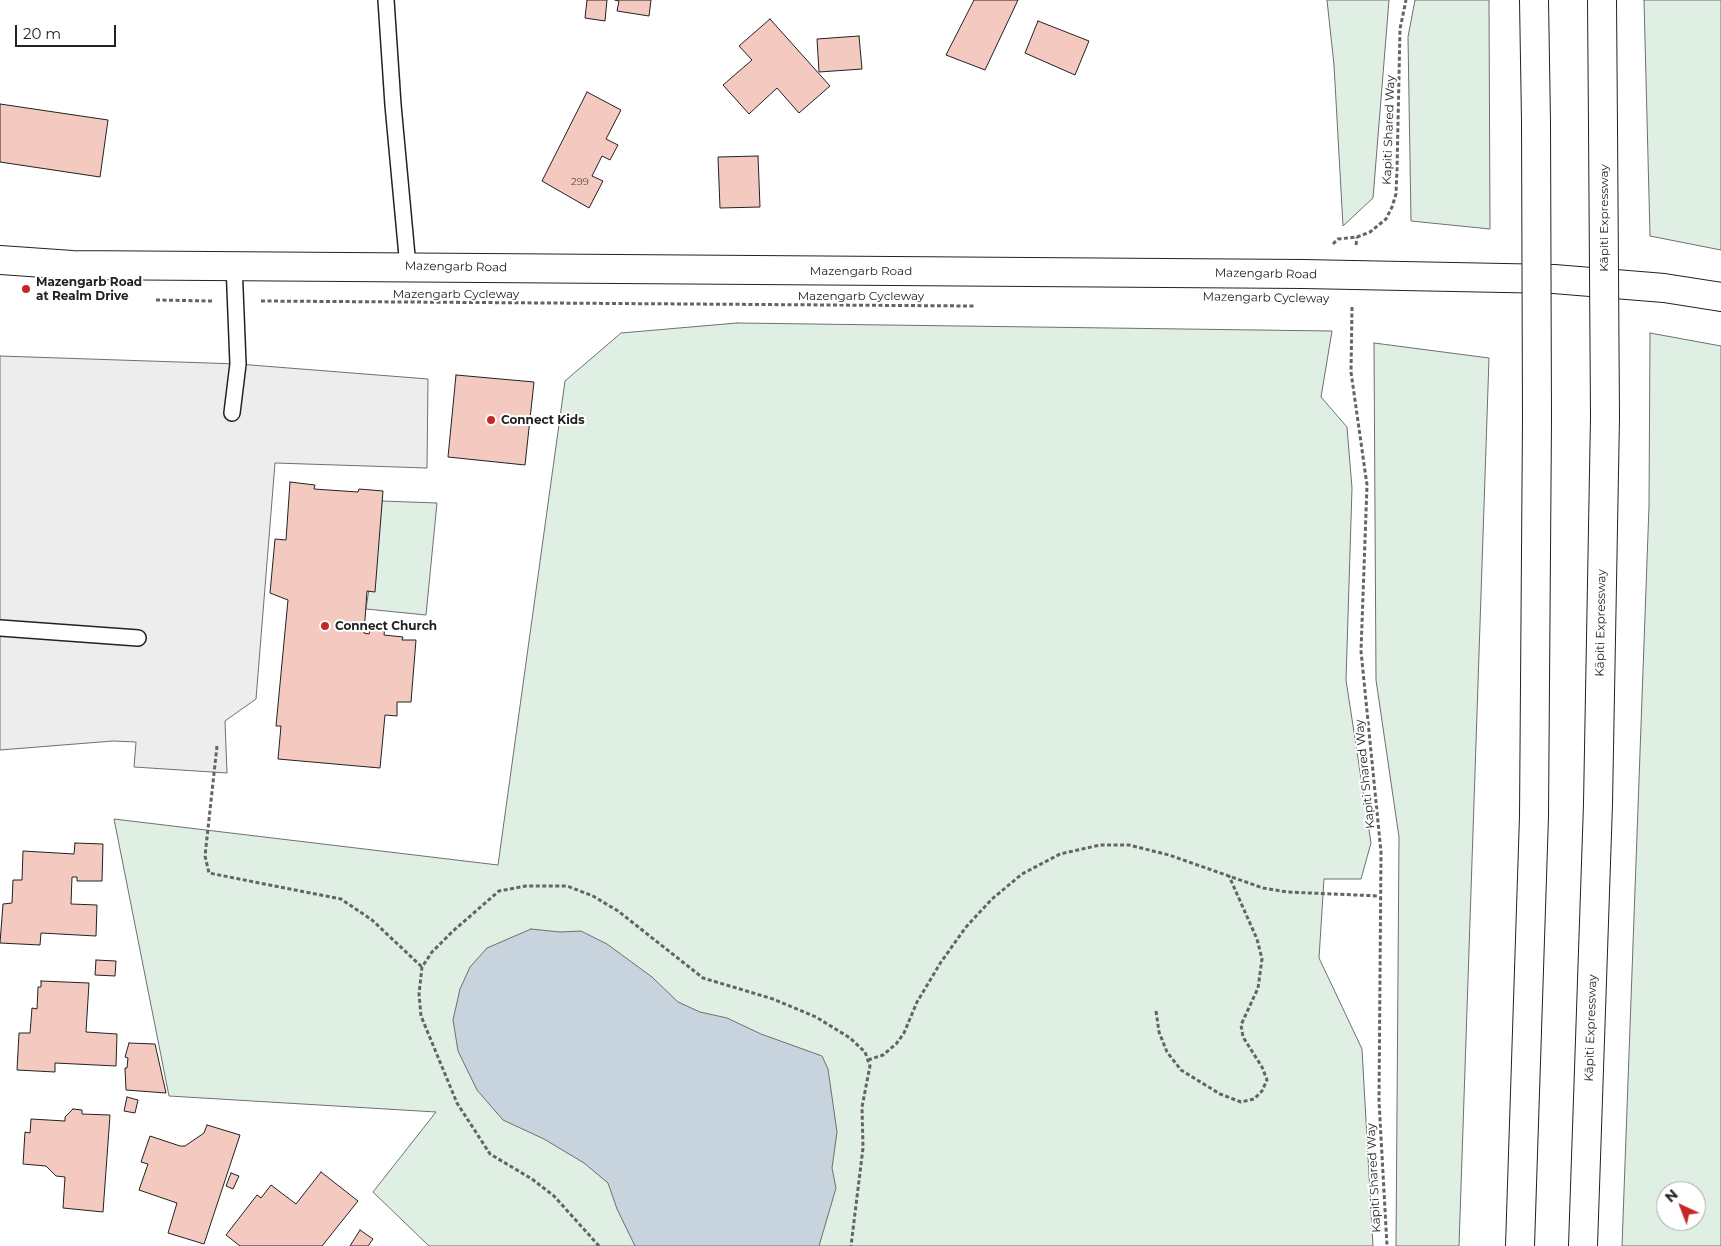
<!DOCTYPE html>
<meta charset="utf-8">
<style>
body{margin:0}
#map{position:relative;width:1721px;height:1246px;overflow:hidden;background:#fff;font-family:Montserrat,sans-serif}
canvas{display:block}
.north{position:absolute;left:1656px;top:1181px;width:50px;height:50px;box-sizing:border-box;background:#fff;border:1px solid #a7a7a7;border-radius:50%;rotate:317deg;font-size:14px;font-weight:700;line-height:20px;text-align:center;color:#222}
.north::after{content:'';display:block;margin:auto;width:18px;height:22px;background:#c62828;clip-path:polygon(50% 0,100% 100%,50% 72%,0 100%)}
.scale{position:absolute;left:15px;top:25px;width:101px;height:22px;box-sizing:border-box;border:2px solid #222;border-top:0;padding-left:6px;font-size:15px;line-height:18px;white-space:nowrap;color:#222;-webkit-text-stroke:4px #fff;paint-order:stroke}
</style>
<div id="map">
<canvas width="1721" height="1246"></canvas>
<div class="north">N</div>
<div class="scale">20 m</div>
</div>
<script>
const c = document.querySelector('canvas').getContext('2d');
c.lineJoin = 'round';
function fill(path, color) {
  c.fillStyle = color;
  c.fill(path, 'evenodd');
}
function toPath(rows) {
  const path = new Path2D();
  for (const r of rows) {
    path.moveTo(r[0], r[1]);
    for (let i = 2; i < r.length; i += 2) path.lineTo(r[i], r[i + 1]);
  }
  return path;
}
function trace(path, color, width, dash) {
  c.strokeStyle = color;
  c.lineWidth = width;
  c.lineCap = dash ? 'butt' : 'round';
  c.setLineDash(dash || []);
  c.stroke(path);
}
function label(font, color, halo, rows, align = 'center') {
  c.font = font + ' Montserrat,sans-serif';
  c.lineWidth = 4;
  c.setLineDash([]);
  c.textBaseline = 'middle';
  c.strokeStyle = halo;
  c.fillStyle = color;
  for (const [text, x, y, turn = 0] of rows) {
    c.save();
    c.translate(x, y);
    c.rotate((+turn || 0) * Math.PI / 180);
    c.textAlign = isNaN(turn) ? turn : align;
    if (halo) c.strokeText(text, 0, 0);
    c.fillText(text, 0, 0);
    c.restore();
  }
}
const green = toPath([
 [1327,0,1389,0,1373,198,1343,226,1334,65,1327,0],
 [1415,0,1489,0,1490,229,1411,221,1408,37,1415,0],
 [1644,0,1721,0,1721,250,1650,236,1644,0],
 [737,323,1332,331,1321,397,1347,427,1352,488,1346,680,1371,843,1361,879,1324,879,1319,958,1362,1049,1373,1246,429,1246,373,1192,436,1112,169,1096,114,819,498,865,565,381,621,333,737,323],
 [1650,333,1721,346,1721,1246,1622,1246,1649,506,1650,333],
 [1666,1191,1696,1191,1696,1221,1666,1221,1666,1191],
 [1374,343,1489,358,1459,1246,1396,1246,1399,837,1376,680,1374,343],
 [382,501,437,503,426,615,366,609,382,501]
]);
const parking = toPath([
 [0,356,238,364,428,379,427,468,275,463,256,699,225,721,227,773,134,767,136,742,113,741,0,750,0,356]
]);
const water = toPath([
 [531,929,560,932,581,931,607,944,652,977,678,1002,700,1012,727,1018,761,1034,822,1056,828,1069,837,1132,832,1168,836,1188,819,1246,635,1246,617,1209,608,1183,584,1163,544,1139,503,1120,477,1090,458,1051,453,1020,460,989,470,967,487,948,531,929]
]);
const building = toPath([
 [587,0,607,0,605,21,585,18,587,0],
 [615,0,651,0,649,16,617,11,619,1,615,0],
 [974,0,1018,0,985,70,946,55,974,0],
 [770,19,830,86,799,113,777,88,749,114,723,85,752,60,739,46,770,19],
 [1038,21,1089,41,1075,75,1025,53,1038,21],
 [859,36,862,69,819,72,817,39,859,36],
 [587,92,621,110,606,139,618,145,610,160,602,156,592,176,603,181,589,208,542,181,587,92],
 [0,104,108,120,100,177,0,162,0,104],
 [758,156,760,207,720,208,718,157,758,156],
 [456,375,534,382,525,465,448,457,456,375],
 [290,482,315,485,314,489,358,492,359,489,383,491,375,592,367,591,364,633,369,634,371,625,385,626,384,635,403,637,402,640,416,640,411,702,397,702,397,716,385,715,380,768,278,759,281,726,276,726,288,600,270,593,275,539,286,540,290,482],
 [75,843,103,844,102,881,77,881,77,877,72,877,71,904,97,905,96,936,41,933,40,945,0,943,3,904,12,903,13,880,22,880,23,851,74,854,75,843],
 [96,960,116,961,115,976,95,975,96,960],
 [41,981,89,983,86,1032,117,1034,116,1066,55,1063,55,1072,17,1070,19,1033,30,1033,32,1008,37,1009,38,987,41,987,41,981],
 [129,1043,155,1044,166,1093,126,1090,125,1068,127,1068,128,1058,125,1057,129,1043],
 [127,1097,138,1100,135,1113,124,1111,127,1097],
 [73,1109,82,1110,82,1114,110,1115,103,1212,63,1208,65,1177,56,1176,46,1166,23,1164,25,1132,30,1133,31,1119,65,1121,65,1117,73,1109],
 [207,1125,240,1135,204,1244,168,1233,177,1203,139,1190,148,1164,141,1162,150,1136,180,1146,185,1146,204,1133,207,1125],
 [321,1172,358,1201,322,1246,240,1246,226,1235,257,1195,261,1198,271,1185,296,1204,321,1172],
 [231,1173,239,1176,233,1189,226,1186,231,1173],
 [360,1230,373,1239,368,1246,350,1246,360,1230]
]);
const path = toPath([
 [1333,244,1338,239,1357,237,1370,232,1386,219,1392,207,1396,194,1397,170,1400,29,1406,0],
 [1356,245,1357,237],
 [156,300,212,301],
 [261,301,974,306],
 [1352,307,1351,372,1367,485,1361,651,1381,852,1379,1101,1387,1246],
 [217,746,205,856,209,873,341,899,372,920,422,967],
 [1156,1011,1159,1032,1167,1052,1181,1070,1220,1094,1241,1102,1254,1099,1262,1091,1267,1080,1262,1067,1243,1037,1241,1025,1258,988,1262,959,1257,939,1229,876],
 [868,1060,883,1055,896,1044,904,1033,917,1002,941,962,966,927,992,899,1022,874,1060,854,1100,845,1129,845,1169,855,1263,888,1287,892,1379,896],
 [599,1246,554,1196,532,1179,490,1154,457,1103,421,1016,419,994,422,967,432,952,453,931,499,891,526,886,567,886,593,896,618,911,703,978,773,999,816,1017,850,1038,865,1052,870,1066,862,1107,863,1148,851,1246]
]);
const service = toPath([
 [386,0,393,105,408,267],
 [232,413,238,364,234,264],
 [0,628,138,638]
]);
const secondary = toPath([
 [0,260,72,265,1303,274,1554,279,1664,288,1721,297]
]);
const motorway = toPath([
 [1534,0,1536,121],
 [1602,0,1603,127],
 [1520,1246,1534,816,1537,419],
 [1583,1246,1598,804,1605,417]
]);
const motorwayBridge = toPath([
 [1536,121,1537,419],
 [1603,127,1605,417]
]);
const markers = [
 [26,289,5,"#c62828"],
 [491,420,5,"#c62828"],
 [325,626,5,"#c62828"]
];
const numberNames = [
 ["299",580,182]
];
const streetNames = [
 ["Kapiti Shared Way",1389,130,-88],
 ["Kāpiti Expressway",1604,218,-90],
 ["Mazengarb Road",456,267,1],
 ["Mazengarb Road",861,271],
 ["Mazengarb Road",1266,274,1],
 ["Mazengarb Cycleway",456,294],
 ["Mazengarb Cycleway",861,296],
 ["Mazengarb Cycleway",1266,298,1],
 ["Kāpiti Expressway",1601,623,-89],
 ["Kapiti Shared Way",1365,774,-96],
 ["Kāpiti Expressway",1591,1028,-88],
 ["Kapiti Shared Way",1374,1178,-93]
];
const poiNames = [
 ["Mazengarb Road",36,282],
 ["at Realm Drive",36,296],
 ["Connect Kids",501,420],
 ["Connect Church",335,626]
];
fill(green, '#e0efe3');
trace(green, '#6f6f6f', 1);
fill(parking, '#ededed');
trace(parking, '#6f6f6f', 1);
fill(water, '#c7d3dd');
trace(water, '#6f6f6f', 1);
fill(building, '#f3c9c0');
trace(building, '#222', 1);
trace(service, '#222', 18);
trace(secondary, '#222', 30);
trace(motorway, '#222', 30);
trace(path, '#646464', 3, [4, 2.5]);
trace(service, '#fff', 15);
trace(secondary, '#fff', 28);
trace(motorway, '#fff', 28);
trace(motorwayBridge, '#222', 30, []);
trace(motorwayBridge, '#fff', 28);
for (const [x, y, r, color] of markers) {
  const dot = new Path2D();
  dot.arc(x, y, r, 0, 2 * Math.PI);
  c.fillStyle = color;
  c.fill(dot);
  trace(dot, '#fff', 2);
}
label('10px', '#564c4a', null, numberNames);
label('12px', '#222', '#fff', streetNames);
label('bold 12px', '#222', '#fff', poiNames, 'left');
</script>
